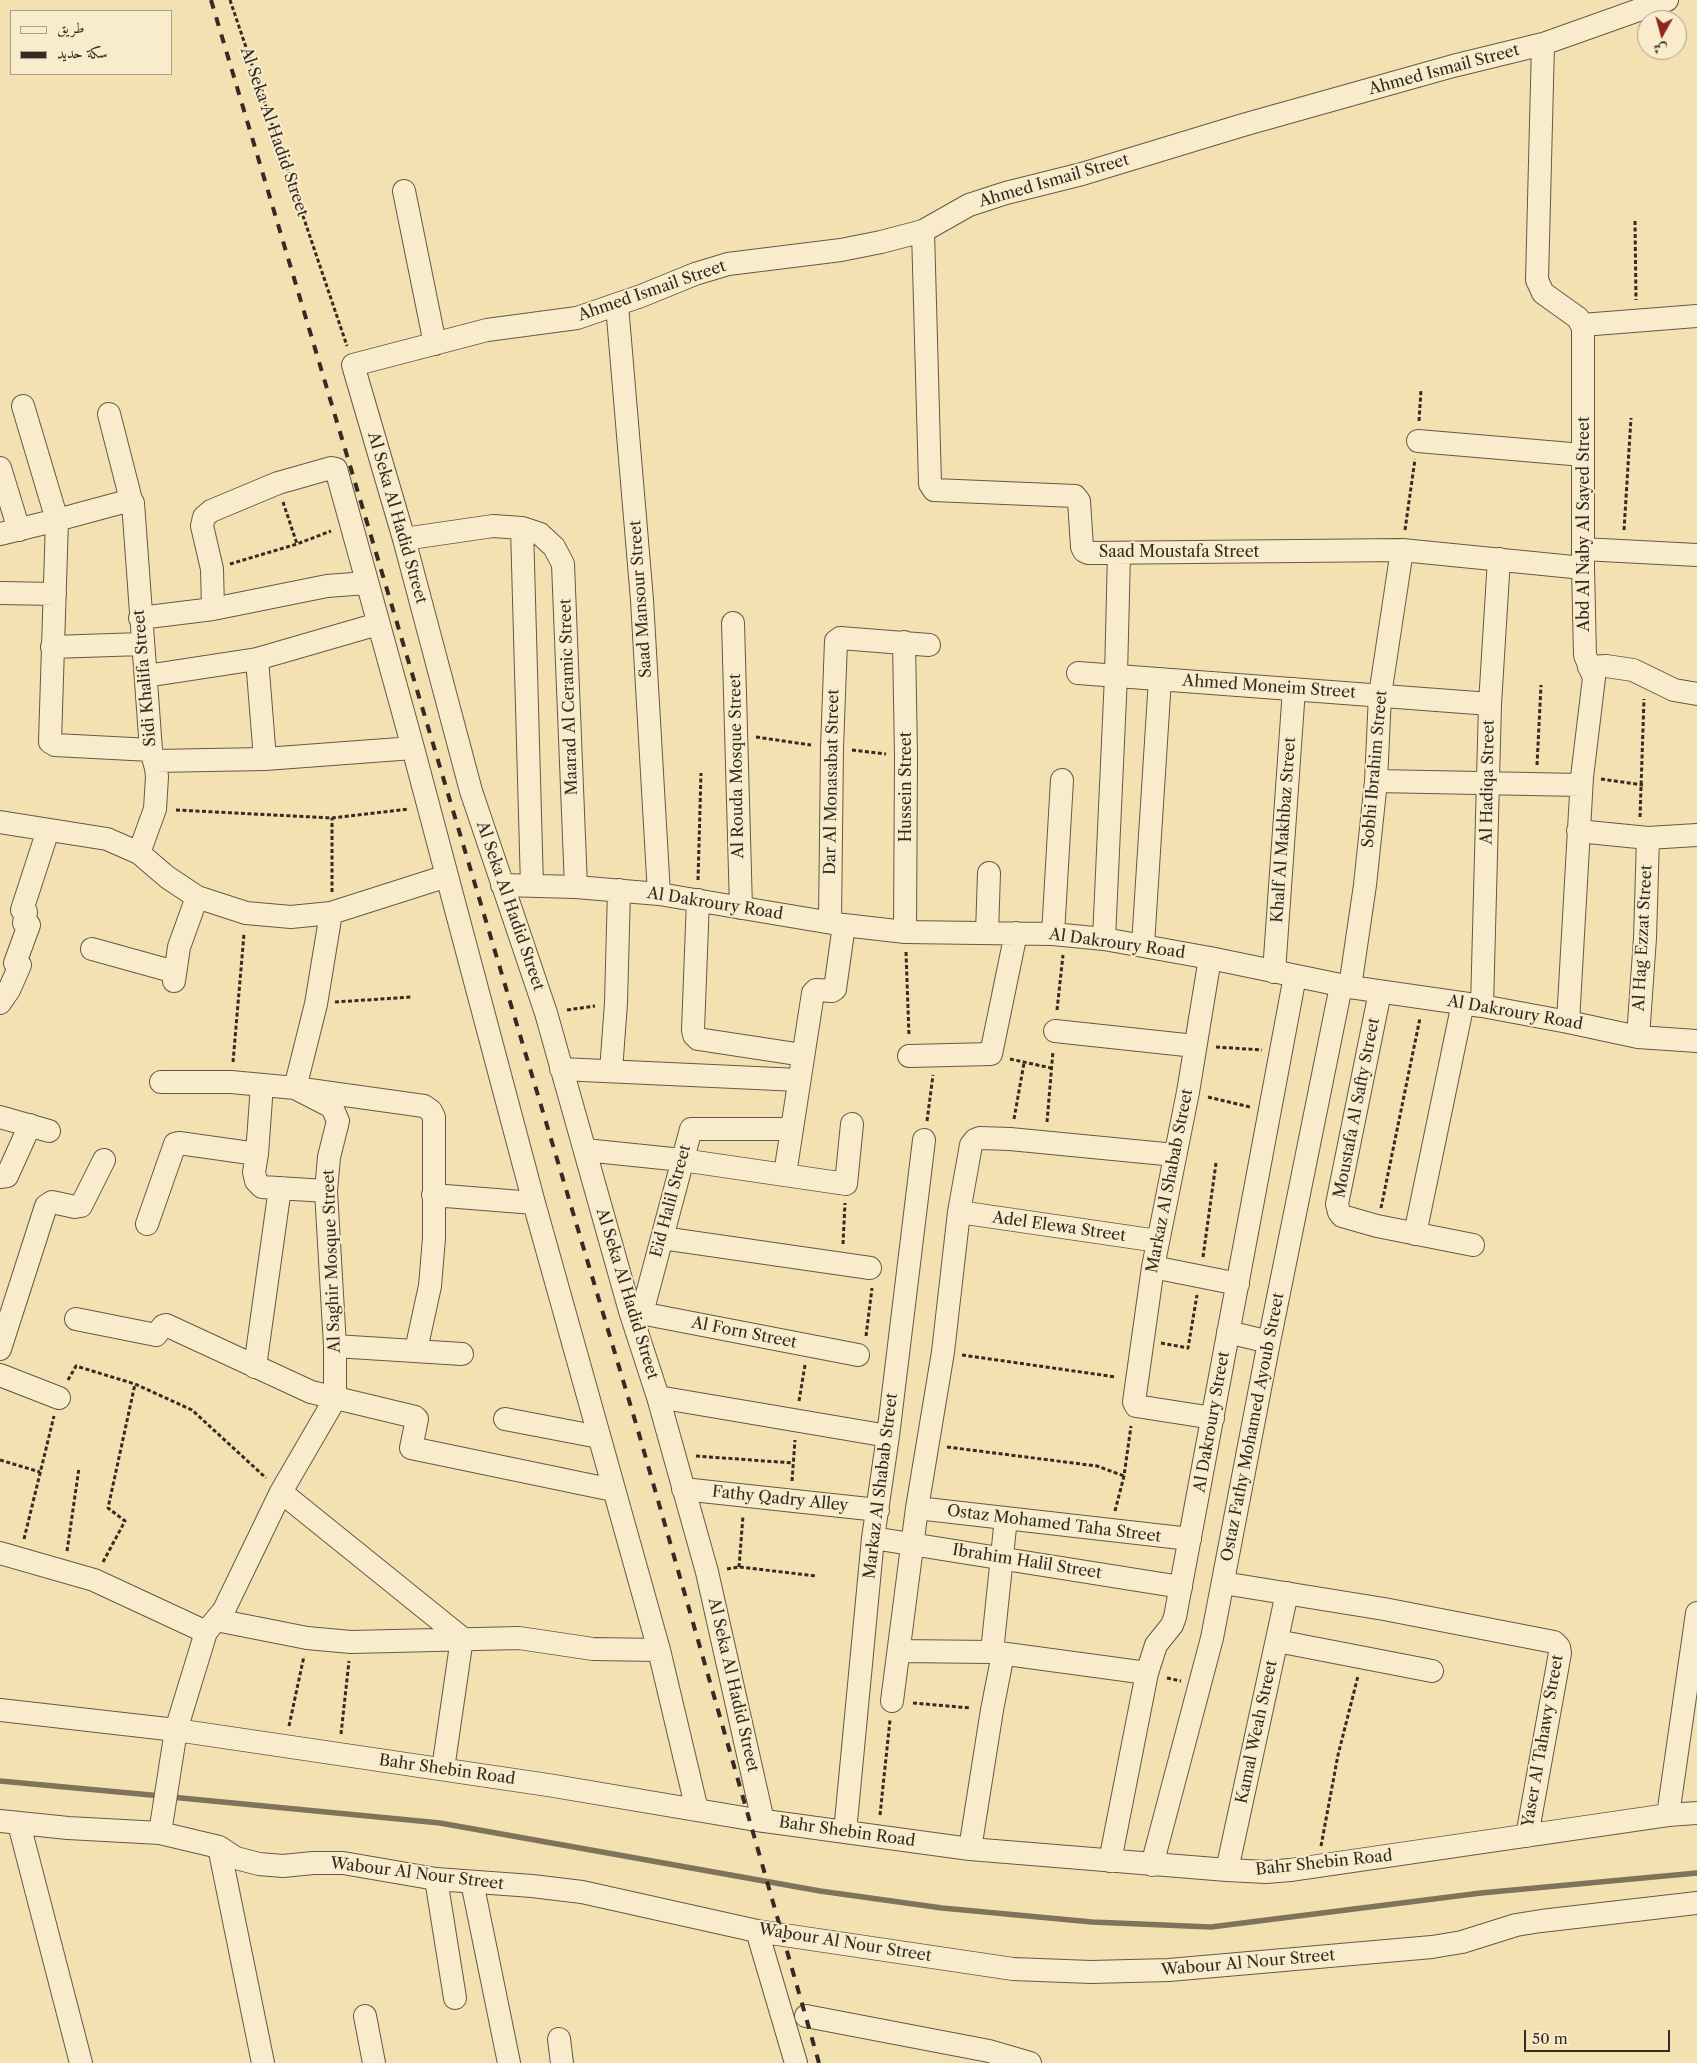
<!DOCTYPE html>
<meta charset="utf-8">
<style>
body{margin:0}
#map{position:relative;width:1697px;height:2063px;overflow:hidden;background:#f4e1b2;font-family:"Libre Caslon Text",Amiri,serif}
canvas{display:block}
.legend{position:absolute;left:10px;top:10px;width:162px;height:65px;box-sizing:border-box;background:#f8eccd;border:1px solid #aa9f89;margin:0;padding:6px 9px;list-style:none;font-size:15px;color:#342c22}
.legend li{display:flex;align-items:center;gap:10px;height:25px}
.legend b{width:25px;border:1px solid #aa9f89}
.north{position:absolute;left:1637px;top:10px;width:50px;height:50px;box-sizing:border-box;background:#f8eccd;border:1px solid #aa9f89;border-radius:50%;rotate:187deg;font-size:14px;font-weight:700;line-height:20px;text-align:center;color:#342c22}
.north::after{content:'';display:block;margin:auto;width:18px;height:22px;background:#8f2418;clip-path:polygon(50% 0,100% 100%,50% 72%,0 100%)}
.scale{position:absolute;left:1524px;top:2030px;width:146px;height:22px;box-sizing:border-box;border:2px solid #342c22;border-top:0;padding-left:6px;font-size:15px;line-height:18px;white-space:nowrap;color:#342c22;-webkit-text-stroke:4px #f8eccd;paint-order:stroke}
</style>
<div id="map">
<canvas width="1697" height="2063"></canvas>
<ul class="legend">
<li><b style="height:6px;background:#f8eccd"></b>طريق</li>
<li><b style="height:6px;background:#342c22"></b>سكة حديد</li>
</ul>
<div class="north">ش</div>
<div class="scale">50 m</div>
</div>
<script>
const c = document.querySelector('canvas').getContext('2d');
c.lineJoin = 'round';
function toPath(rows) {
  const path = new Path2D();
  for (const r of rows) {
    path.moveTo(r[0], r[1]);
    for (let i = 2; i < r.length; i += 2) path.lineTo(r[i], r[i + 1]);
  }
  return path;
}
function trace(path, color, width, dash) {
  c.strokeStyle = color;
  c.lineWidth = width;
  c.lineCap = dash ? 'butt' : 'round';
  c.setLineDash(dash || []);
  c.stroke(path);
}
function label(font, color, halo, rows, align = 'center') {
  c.font = font + ' "Libre Caslon Text",serif';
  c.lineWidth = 4;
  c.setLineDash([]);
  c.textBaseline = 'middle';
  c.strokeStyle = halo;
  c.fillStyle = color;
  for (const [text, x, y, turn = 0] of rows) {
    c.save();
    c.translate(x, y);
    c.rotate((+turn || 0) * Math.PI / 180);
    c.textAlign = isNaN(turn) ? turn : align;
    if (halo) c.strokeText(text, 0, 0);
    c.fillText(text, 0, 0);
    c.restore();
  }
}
const stream = toPath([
 [0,1781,162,1796],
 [171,1797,440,1823,820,1891,942,1908,1092,1922,1211,1927,1481,1893,1697,1873]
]);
const path = toPath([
 [230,0,347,346],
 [1635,221,1636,300],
 [1419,421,1421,390],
 [283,502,297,544],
 [1405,530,1415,459],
 [1624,530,1631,418],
 [230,564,297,544,331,531],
 [756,737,811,745],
 [852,750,886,754],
 [1537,765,1541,685],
 [1601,779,1643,785],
 [176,810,332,818,409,809],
 [1640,817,1644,699],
 [698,880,701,773],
 [332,892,332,818],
 [906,952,909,1036],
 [335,1002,412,997],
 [567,1010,595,1006],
 [1057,1010,1063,955],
 [1216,1047,1262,1050],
 [1010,1059,1051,1068],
 [233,1062,244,934],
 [1208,1097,1250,1107],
 [1014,1119,1024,1063],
 [927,1121,933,1075],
 [1047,1122,1053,1051],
 [1381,1208,1420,1018],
 [843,1244,845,1203],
 [1203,1257,1216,1163],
 [866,1336,872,1288],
 [1161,1343,1188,1348,1197,1295],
 [962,1355,1116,1377],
 [68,1380,76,1366,135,1384,192,1410,266,1478],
 [799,1401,805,1365],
 [947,1447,1097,1466,1124,1476],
 [696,1456,793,1463],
 [0,1460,40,1472],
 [792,1481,795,1440],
 [1115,1511,1124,1476,1131,1426],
 [24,1539,54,1416],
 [67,1551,79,1468],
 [103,1562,125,1521,108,1508,135,1384],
 [739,1567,743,1516],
 [727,1569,739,1567,816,1576],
 [1167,1678,1181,1681],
 [913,1703,971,1708],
 [289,1726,304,1656],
 [341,1734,349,1661],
 [880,1815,890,1720],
 [1321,1846,1338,1755,1358,1676]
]);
const minor = toPath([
 [1543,44,1537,280,1543,293,1578,318,1583,328,1583,568,1585,655,1594,678,1582,777,1568,1022],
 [404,191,435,344],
 [923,231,930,484,934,490,1075,496,1079,501,1082,547,1084,551,1088,553,1402,550,1583,568],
 [617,305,642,600,659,894],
 [1582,325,1697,316],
 [23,406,57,520,50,742,55,745,151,750],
 [109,414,131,500,133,503,151,750,156,768,157,777,155,809,139,853],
 [1418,441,1583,455],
 [0,468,19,530],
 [522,528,532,886],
 [0,534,57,520,131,500],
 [404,539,493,526,522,528,540,534,554,547,563,564,576,887],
 [1583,549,1697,555],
 [0,593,55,594],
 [213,609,212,569,202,526,204,517,211,511,278,483,331,468,336,469,413,748,534,1203,659,1650,697,1810],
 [140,618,213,609,327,586,367,583],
 [733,623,741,908],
 [904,642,906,756,905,932],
 [52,647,142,644],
 [257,659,265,759],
 [1589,667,1606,666,1633,670,1674,690,1697,694],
 [1078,673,1490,704],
 [146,676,257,659,378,624],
 [154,761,265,759,413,748],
 [1376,781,1581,785],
 [0,822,107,839,139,853,167,877,197,897,246,913,291,917,331,913,447,876],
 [1578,831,1648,838,1697,835],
 [502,885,576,887,659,894,844,925,905,932,1053,934,1104,939,1210,958,1350,987,1482,1006,1568,1022,1638,1037,1697,1041],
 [698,900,693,1030,694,1035,698,1039,803,1055],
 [830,922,832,748,836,641,840,638,929,645],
 [987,933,989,873],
 [1053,934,1062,780],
 [1104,939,1116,676,1119,553],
 [1143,945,1160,679],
 [92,949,175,972],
 [1210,958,1188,1092,1153,1267,1134,1402,1136,1406,1213,1418],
 [1274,972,1294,689],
 [174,981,179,947,197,897],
 [1350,987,1365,885,1376,781,1380,695,1402,550],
 [1380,992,1337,1204,1339,1212,1342,1216,1377,1226,1473,1245],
 [0,1003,9,990,20,965,15,963,29,925,24,923,26,912,22,910,48,830],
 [1482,1006,1490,704,1499,559],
 [1055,1031,1195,1046],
 [1638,1037,1645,938,1648,838],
 [909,1056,991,1054,1016,933],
 [561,1069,799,1080],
 [611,1071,616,1003,619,890],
 [161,1082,231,1082,295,1088,424,1106,431,1111,434,1117,434,1238,430,1286,416,1350],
 [262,1085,257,1154,254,1172,256,1181,262,1187,326,1191],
 [0,1117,49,1131],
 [585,1150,682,1160,846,1184,852,1124],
 [785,1174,813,993,816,990,832,991,835,989,844,925],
 [0,1177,7,1176,30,1125],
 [433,1195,534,1203],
 [959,1212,1158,1241],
 [147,1224,175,1144,179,1143,257,1154],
 [1415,1234,1463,1003],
 [662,1238,870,1268],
 [1153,1267,1238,1284],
 [630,1311,858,1355],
 [642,1313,691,1129,792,1129],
 [76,1319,156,1335,163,1326,166,1325,311,1392,415,1417,417,1419,411,1448,613,1490],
 [1228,1332,1269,1342],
 [335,1346,462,1354],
 [0,1349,46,1206,52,1202,75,1207,81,1206,104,1160],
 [255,1367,280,1188],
 [0,1375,59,1398],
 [658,1397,888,1436],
 [505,1419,599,1437],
 [683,1489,878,1510],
 [281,1492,462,1638],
 [917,1508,1190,1539],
 [873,1538,1181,1587],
 [0,1553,94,1580,206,1632],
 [1223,1583,1384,1609,1554,1642,1559,1647,1560,1653,1527,1836],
 [216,1620,307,1638,351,1642,519,1638,593,1649,659,1650],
 [1277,1641,1432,1671],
 [899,1651,992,1652,1147,1673],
 [992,1652,1006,1518],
 [892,1701,917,1508,943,1352,959,1212,971,1145,975,1140,980,1138,1010,1139,1175,1155],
 [0,1710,176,1730,548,1785,750,1819,970,1849,1227,1870,1266,1872,1290,1870,1668,1815,1697,1813],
 [443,1769,462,1638],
 [1668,1815,1697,1613],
 [0,1821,68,1828,160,1833,219,1847,236,1858,259,1864,283,1866,313,1863,343,1863,436,1879,532,1886,582,1892,757,1931,1013,1969,1091,1972,1169,1970,1432,1947,1462,1942,1516,1925,1541,1921,1697,1903],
 [763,1821,707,1572,658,1397,630,1311,546,1013,471,791,404,539,353,365,487,330,577,318,641,296,695,274,728,264,841,250,881,242,923,231,969,205,1006,193,1082,174,1243,125,1453,66,1543,44,1667,0],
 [19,1824,81,2063],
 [845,1832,873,1538,888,1436,924,1140],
 [160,1833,176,1730,206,1632,224,1610,281,1492,335,1399,335,1346,326,1191,329,1157,338,1121,332,1107,295,1088,316,1004,331,913],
 [219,1847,263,2063],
 [970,1849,992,1710,1003,1654],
 [1110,1861,1147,1673,1156,1645,1172,1625,1175,1617,1295,976],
 [1152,1865,1212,1638,1269,1342,1341,986],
 [1227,1870,1287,1593],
 [436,1879,455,1998],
 [472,1882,509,2063],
 [757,1931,796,2063],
 [365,2016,374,2063],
 [806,2016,989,2051,1030,2063],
 [559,2039,562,2063]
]);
const rail = toPath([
 [211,0,637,1427,819,2063]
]);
const streetNames = [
 ["Ahmed Ismail Street",1444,70,-15],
 ["Al Seka Al Hadid Street",274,132,71],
 ["Ahmed Ismail Street",1054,181,-16],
 ["Ahmed Ismail Street",652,291,-19],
 ["Al Seka Al Hadid Street",397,518,74],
 ["Abd Al Naby Al Sayed Street",1584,524,-90],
 ["Saad Moustafa Street",1179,552],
 ["Saad Mansour Street",641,599,-94],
 ["Sidi Khalifa Street",145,678,-95],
 ["Ahmed Moneim Street",1269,687,4],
 ["Maarad Al Ceramic Street",569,697,-92],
 ["Al Rouda Mosque Street",737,766,-91],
 ["Sobhi Ibrahim Street",1375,769,-85],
 ["Dar Al Monasabat Street",832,782,-89],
 ["Al Hadiqa Street",1488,782,-89],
 ["Hussein Street",906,787,-90],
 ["Khalf Al Makhbaz Street",1284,830,-86],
 ["Al Dakroury Road",715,904,9],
 ["Al Seka Al Hadid Street",510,906,71],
 ["Al Hag Ezzat Street",1643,938,-87],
 ["Al Dakroury Road",1117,944,8],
 ["Al Dakroury Road",1515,1013,10],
 ["Moustafa Al Safty Street",1357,1108,-79],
 ["Markaz Al Shabab Street",1170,1181,-79],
 ["Eid Halil Street",671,1201,-75],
 ["Adel Elewa Street",1059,1227,8],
 ["Al Saghir Mosque Street",332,1261,-92],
 ["Al Seka Al Hadid Street",627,1294,73],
 ["Al Forn Street",744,1333,11],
 ["Al Dakroury Street",1212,1422,-80],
 ["Ostaz Fathy Mohamed Ayoub Street",1253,1427,-79],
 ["Markaz Al Shabab Street",881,1486,-83],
 ["Fathy Qadry Alley",780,1499,6],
 ["Ostaz Mohamed Taha Street",1054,1524,7],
 ["Ibrahim Halil Street",1027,1562,9],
 ["Al Seka Al Hadid Street",733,1685,77],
 ["Kamal Weah Street",1257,1732,-78],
 ["Yaser Al Tahawy Street",1543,1741,-80],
 ["Bahr Shebin Road",447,1770,8],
 ["Bahr Shebin Road",847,1832,8],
 ["Bahr Shebin Road",1324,1863,-6],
 ["Wabour Al Nour Street",417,1874,7],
 ["Wabour Al Nour Street",845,1943,9],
 ["Wabour Al Nour Street",1248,1963,-5]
];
trace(stream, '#80735b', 5.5);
trace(minor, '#645946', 24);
trace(path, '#342c22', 3, [4, 2.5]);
trace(minor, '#f8eccd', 22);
trace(rail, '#342c22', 4, [9, 9]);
label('16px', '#342c22', '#f8eccd', streetNames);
</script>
